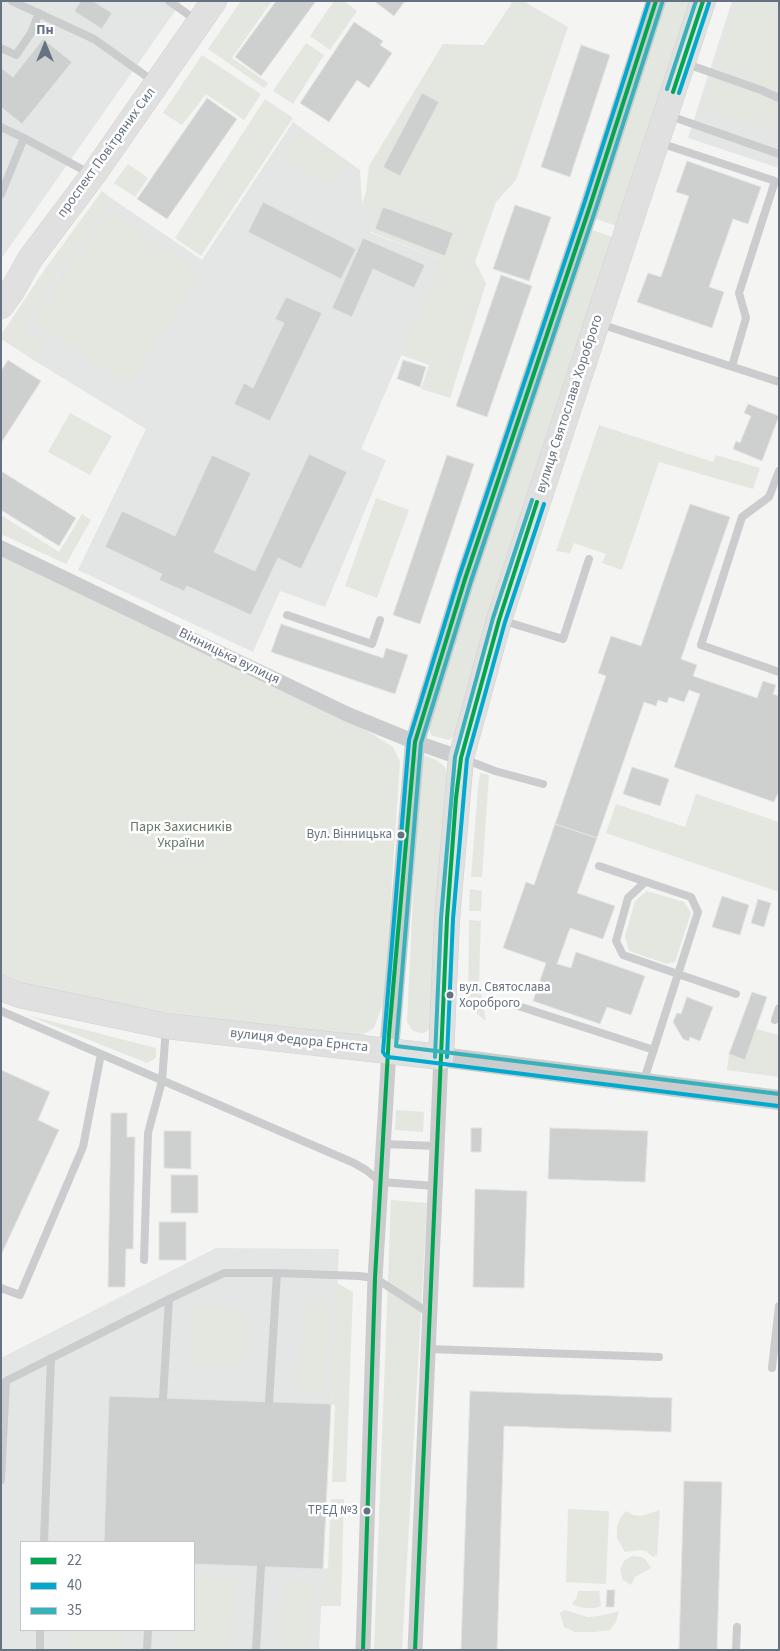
<!DOCTYPE html>
<meta charset="utf-8">
<style>
body{margin:0}
#map{position:relative;width:780px;height:1651px;overflow:hidden;background:#f4f4f2;font-family:"Source Sans 3",sans-serif}
canvas{display:block}
.frame{position:absolute;inset:0;border:2px solid #647282;pointer-events:none}
.legend{position:absolute;left:20px;top:1541px;width:175px;height:90px;box-sizing:border-box;background:#fff;border:1px solid #c1c7cd;margin:0;padding:6px 9px;list-style:none;font-size:15px;color:#647282}
.legend li{display:flex;align-items:center;gap:10px;height:25px}
.legend b{width:25px;border:1px solid #c1c7cd}
.north{position:absolute;left:20px;top:20px;width:50px;height:50px;-webkit-text-stroke:4px #fff;paint-order:stroke;rotate:0deg;font-size:14px;font-weight:700;line-height:20px;text-align:center;color:#647282}
.north::after{content:'';display:block;margin:auto;width:18px;height:22px;background:#647282;clip-path:polygon(50% 0,100% 100%,50% 72%,0 100%)}
</style>
<div id="map">
<canvas width="780" height="1651"></canvas>
<div class="frame"></div>
<ul class="legend">
<li><b style="height:6px;background:#00a651"></b>22</li>
<li><b style="height:6px;background:#00a9ce"></b>40</li>
<li><b style="height:6px;background:#37b1ba"></b>35</li>
</ul>
<div class="north">Пн</div>
</div>
<script>
const c = document.querySelector('canvas').getContext('2d');
c.lineJoin = 'round';
function fill(path, color) {
  c.fillStyle = color;
  c.fill(path, 'evenodd');
}
function toPath(rows) {
  const path = new Path2D();
  for (const r of rows) {
    path.moveTo(r[0], r[1]);
    for (let i = 2; i < r.length; i += 2) path.lineTo(r[i], r[i + 1]);
  }
  return path;
}
function trace(path, color, width, dash) {
  c.strokeStyle = color;
  c.lineWidth = width;
  c.lineCap = dash ? 'butt' : 'round';
  c.setLineDash(dash || []);
  c.stroke(path);
}
function label(font, color, halo, rows, align = 'center') {
  c.font = font + ' "Source Sans 3",sans-serif';
  c.lineWidth = 5;
  c.setLineDash([]);
  c.textBaseline = 'middle';
  c.strokeStyle = halo;
  c.fillStyle = color;
  for (const [text, x, y, turn = 0] of rows) {
    c.save();
    c.translate(x, y);
    c.rotate((+turn || 0) * Math.PI / 180);
    c.textAlign = isNaN(turn) ? turn : align;
    if (halo) c.strokeText(text, 0, 0);
    c.fillText(text, 0, 0);
    c.restore();
  }
}
const built = toPath([
 [1,1,182,1,1,259],
 [732,1,779,1,779,168,688,138],
 [293,122,360,170,362,204,379,213,371,233,442,260,361,449,386,460,325,607,280,591,253,652,78,570,146,429,35,361,46,345,21,328,111,198,202,260],
 [216,1248,339,1249,319,1650,1,1650,1,1358],
 [21,1542,194,1542,194,1630,21,1630]
]);
const green = toPath([
 [241,1,272,1,232,58,268,83,264,88,208,49],
 [334,1,344,1,357,11,330,50,310,36],
 [513,1,523,1,568,27,516,180,496,202,475,262,486,283,450,398,421,389,429,365,401,355,442,260,371,232,379,213,362,204,366,192,369,166,443,44,484,45],
 [663,1,694,1,620,227,593,218],
 [738,1,779,1,779,133,703,109],
 [306,43,324,55,293,104,273,91],
 [202,55,261,94,244,120,206,94,182,125,163,113],
 [265,99,293,118,201,256,175,238],
 [298,130,346,161,329,188,281,157],
 [128,164,148,178,135,197,114,183],
 [102,191,111,198,21,328,47,345,35,361,1,339,1,335,45,269],
 [109,211,203,275,128,386,33,322],
 [589,229,615,238,458,734,449,740,431,735,428,724],
 [70,413,112,436,90,475,48,452],
 [599,425,713,462,716,455,760,468,753,489,659,462,622,570,602,563,606,554,574,543,570,553,556,551],
 [376,498,409,510,377,598,345,586],
 [82,514,91,520,66,564,1,534,1,515,59,552],
 [1,555,155,625,369,732,393,747,400,762,384,1001,374,1028,359,1037,192,1018,79,997,18,982,1,975],
 [424,755,436,760,445,767,448,777,431,1028,424,1033,420,1033,412,1030,407,1022,414,876,421,775],
 [480,773,489,775,482,877,471,877,478,787],
 [696,794,779,822,779,892,606,833,616,804,685,827],
 [470,889,482,891,481,911,469,911],
 [647,891,684,902,691,913,675,962,667,964,629,951,625,937,635,901],
 [469,920,481,921,479,982,486,1021,468,1006],
 [27,1015,156,1048,156,1058,147,1063],
 [756,1029,779,1035,779,1077,727,1070,729,1054,745,1059],
 [396,1110,424,1112,423,1132,395,1130],
 [391,1200,427,1203,402,1650,374,1650],
 [337,1283,353,1292,346,1482,332,1482,335,1405,331,1404],
 [304,1297,330,1298,325,1395,299,1393],
 [192,1308,247,1310,245,1367,190,1364],
 [331,1499,344,1499,341,1606,321,1606,323,1569,328,1568],
 [568,1509,609,1511,606,1584,566,1582],
 [660,1510,657,1555,653,1557,646,1551,639,1550,625,1552,617,1538,617,1527,621,1517,626,1511,633,1515,641,1516],
 [632,1556,642,1557,646,1560,651,1568,635,1577,631,1585,623,1580,620,1570,624,1561],
 [194,1577,235,1579,231,1650,174,1650,176,1630,194,1630],
 [286,1581,314,1582,311,1650,283,1650],
 [578,1591,599,1591,601,1606,595,1608,586,1608,579,1607,572,1604,577,1597],
 [564,1610,588,1617,599,1616,619,1611,616,1622,610,1630,595,1632,575,1632,564,1627,560,1613],
 [67,1630,124,1630,123,1650,66,1650]
]);
const building = toPath([
 [81,1,93,1,112,13,102,29,74,11,81,1],
 [276,1,316,1,261,76,235,57,276,1],
 [374,1,405,1,394,16,374,1],
 [354,22,383,41,380,45,392,53,369,88,357,80,329,122,300,103,354,22],
 [43,39,72,62,22,124,1,107,1,68,13,77,43,39],
 [581,45,610,55,570,177,541,167,581,45],
 [422,93,439,102,400,176,383,167,422,93],
 [207,98,237,119,167,219,137,199,207,98],
 [687,161,761,187,748,224,733,219,709,287,724,292,712,328,637,302,648,273,661,277,689,196,676,192,687,161],
 [263,202,356,249,341,279,248,232,263,202],
 [515,205,551,217,529,281,493,269,515,205],
 [383,207,453,233,445,256,375,229,383,207],
 [363,238,425,265,414,288,373,269,352,317,332,308,363,238],
 [501,275,532,286,487,417,456,406,501,275],
 [286,297,322,313,270,421,234,404,244,383,253,388,284,323,275,319,286,297],
 [8,360,41,381,1,443,1,371,8,360],
 [403,360,426,367,420,387,397,379,403,360],
 [748,404,779,416,762,461,733,449,736,441,740,443,751,416,744,413,748,404],
 [309,454,347,472,301,569,278,558,251,615,187,586,184,591,159,580,162,574,105,547,122,511,175,536,212,455,251,473,214,552,255,571,309,454],
 [447,455,474,464,420,624,393,615,447,455],
 [1,471,76,518,59,546,1,510,1,471],
 [690,504,730,517,681,659,697,665,693,676,757,698,763,681,776,685,773,694,779,696,779,791,774,802,674,767,700,694,689,690,684,702,669,697,667,703,658,700,656,706,644,702,597,838,555,824,606,676,598,673,611,636,641,646,690,504],
 [281,624,383,658,386,648,408,655,395,694,271,652,281,624],
 [632,767,669,779,660,806,623,794,632,767],
 [555,824,597,838,577,893,615,906,603,939,570,928,557,964,571,968,576,952,645,976,631,1015,607,1007,600,1024,533,1001,546,963,503,948,526,882,534,885,555,824],
 [722,896,749,905,740,935,712,927,722,896],
 [758,899,771,903,764,927,751,923,758,899],
 [752,992,767,997,745,1060,729,1054,752,992],
 [687,997,713,1007,700,1041,690,1037,689,1041,683,1039,673,1022,677,1013,681,1014,687,997],
 [1,1070,50,1092,38,1120,59,1130,1,1255,1,1070],
 [111,1113,127,1113,127,1137,135,1137,133,1249,126,1249,125,1287,108,1287,111,1113],
 [471,1128,482,1128,481,1152,471,1152,471,1128],
 [550,1128,648,1131,645,1182,548,1179,550,1128],
 [164,1131,191,1131,191,1169,164,1168,164,1131],
 [171,1175,198,1175,198,1213,171,1213,171,1175],
 [475,1189,527,1191,524,1288,473,1287,475,1189],
 [159,1222,186,1222,186,1260,159,1260,159,1222],
 [470,1391,672,1398,671,1432,504,1426,497,1650,461,1650,470,1391],
 [109,1396,331,1404,323,1569,194,1564,194,1542,104,1542,109,1396],
 [684,1481,722,1482,717,1650,679,1650,684,1481],
 [607,1590,615,1590,614,1607,606,1607,607,1590]
]);
const service = toPath([
 [12,1,94,39,153,81],
 [169,1,196,20],
 [1,48,16,55,31,33,39,13],
 [687,64,761,90,779,98],
 [670,116,779,154],
 [1,127,24,138],
 [660,143,775,181,739,293,746,318,732,366],
 [1,194,24,138,89,173],
 [600,324,779,382],
 [779,471,769,497,742,517,701,645,779,672],
 [287,615,372,644,380,620],
 [501,620,563,639,589,559],
 [464,759,495,771,543,784],
 [599,866,691,897,698,912,643,1083],
 [645,882,628,898,616,941,623,955,736,994],
 [515,1005,654,1050],
 [1,1011,354,1163,366,1170,381,1182,435,1186],
 [775,1020,779,1008],
 [383,1144,436,1146],
 [144,1260,148,1133,162,1081,166,1028],
 [1,1288,20,1295,83,1147,101,1054],
 [428,1349,659,1357],
 [772,1368,779,1306],
 [163,1398,169,1299],
 [269,1402,277,1273],
 [1,1480,6,1381,169,1299,224,1273,277,1273,359,1276,375,1278,429,1313],
 [44,1542,51,1358],
 [40,1650,40,1630],
 [147,1650,148,1630],
 [256,1650,261,1566],
 [736,1650,737,1627]
]);
const minor = toPath([
 [1,548,349,715,415,742,461,758],
 [363,1650,375,1278,389,1051],
 [415,1650,441,1057]
]);
const tertiary = toPath([
 [389,1051,415,742,465,579,590,206,656,1],
 [441,1057,779,1100]
]);
const primary = toPath([
 [1,306,12,291,30,259,93,175,214,1],
 [1,988,19,995,166,1026,441,1057,447,919,461,758,499,620,703,1]
]);
const bus1 = toPath([
 [673,92,703,1],
 [363,1650,375,1278,389,1034,415,742,465,579,590,206,656,1],
 [415,1650,447,919,456,798,461,758,499,620,537,502]
]);
const bus2 = toPath([
 [649,1,584,204,459,577,409,740,383,1052,385,1055,388,1057,778,1106],
 [679,93,709,3],
 [447,1057,453,919,467,759,505,622,544,504]
]);
const bus3 = toPath([
 [662,3,596,208,471,581,421,743,396,1046,779,1094],
 [667,89,696,1],
 [435,1057,441,918,455,757,493,618,532,500]
]);
const markers = [
 [401,835,4.5,"#647282"],
 [450,995,4.5,"#647282"],
 [367,1511,4.5,"#647282"]
];
const busNames = [
 ["Вул. Вінницька",392,835],
 ["вул. Святослава",459,988,"left"],
 ["Хороброго",459,1004,"left"],
 ["ТРЕД №3",358,1511]
];
const streetNames = [
 ["проспект Повітряних Сил",107,153,-54],
 ["вулиця Святослава Хороброго",570,404,-72],
 ["Вінницька вулиця",229,657,26],
 ["вулиця Федора Ернста",299,1041,6]
];
const parkNames = [
 ["Парк Захисників",181,828],
 ["України",181,844]
];
fill(built, '#e4e5e5');
fill(green, '#e3e7e0');
fill(building, '#cecfcf');
trace(building, '#e3e3e2', 1);
trace(primary, '#d1d2d1', 26);
trace(service, '#cbcccd', 8);
trace(minor, '#cbcccd', 15);
trace(tertiary, '#cbcccd', 20);
trace(primary, '#e0e0e0', 25);
trace(bus1, '#00a651', 4);
trace(bus2, '#00a9ce', 4);
trace(bus3, '#37b1ba', 4);
for (const [x, y, r, color] of markers) {
  const dot = new Path2D();
  dot.arc(x, y, r, 0, 2 * Math.PI);
  c.fillStyle = color;
  c.fill(dot);
  trace(dot, '#fff', 2);
}
label('13px', '#647282', '#fff', busNames, 'right');
label('14px', '#647282', '#fff', streetNames);
label('14px', '#657963', '#fff', parkNames);
</script>
